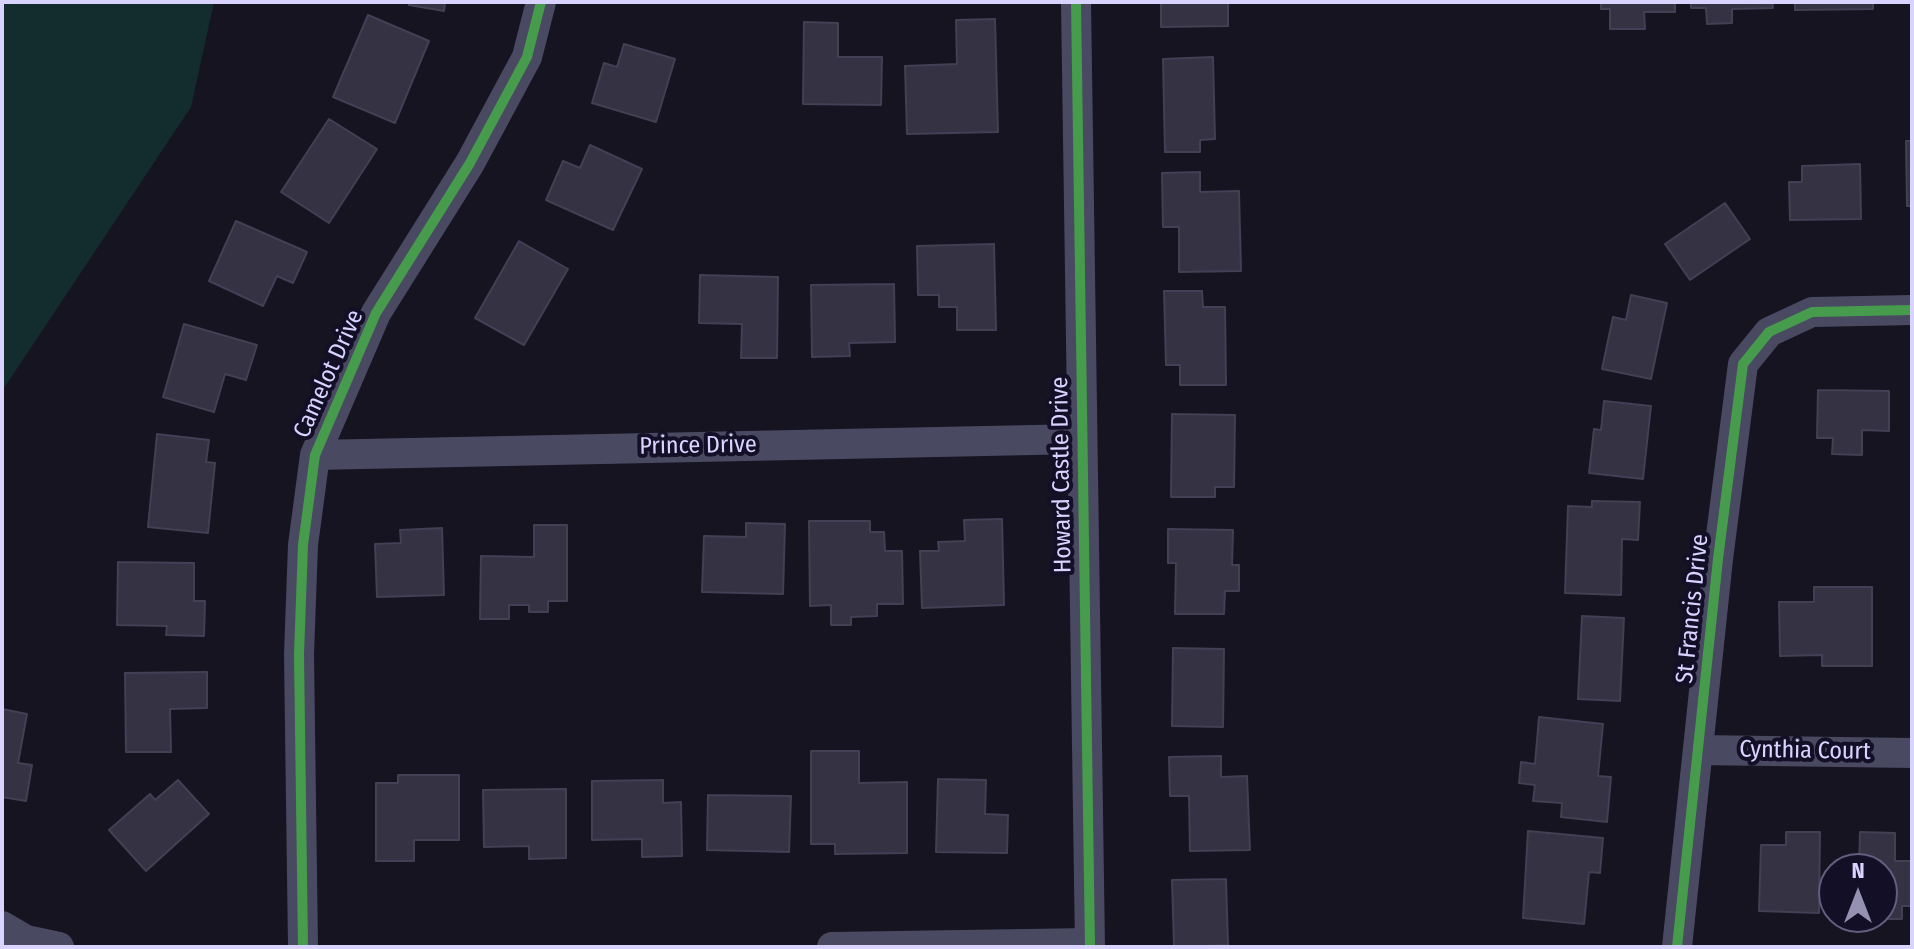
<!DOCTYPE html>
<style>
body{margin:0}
#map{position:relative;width:1914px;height:949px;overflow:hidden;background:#161421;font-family:"Fira Sans Condensed",sans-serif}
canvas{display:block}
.frame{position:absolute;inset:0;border:4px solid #d9d4ff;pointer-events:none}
.north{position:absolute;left:1818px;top:853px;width:80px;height:80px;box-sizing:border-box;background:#130f26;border:2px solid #625e7d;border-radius:50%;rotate:0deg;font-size:22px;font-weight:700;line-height:32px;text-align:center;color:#d9d4ff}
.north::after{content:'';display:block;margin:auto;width:28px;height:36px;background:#9591b1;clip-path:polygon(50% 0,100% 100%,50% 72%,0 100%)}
</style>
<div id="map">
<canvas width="1914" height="949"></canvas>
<div class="frame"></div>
<div class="north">N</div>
</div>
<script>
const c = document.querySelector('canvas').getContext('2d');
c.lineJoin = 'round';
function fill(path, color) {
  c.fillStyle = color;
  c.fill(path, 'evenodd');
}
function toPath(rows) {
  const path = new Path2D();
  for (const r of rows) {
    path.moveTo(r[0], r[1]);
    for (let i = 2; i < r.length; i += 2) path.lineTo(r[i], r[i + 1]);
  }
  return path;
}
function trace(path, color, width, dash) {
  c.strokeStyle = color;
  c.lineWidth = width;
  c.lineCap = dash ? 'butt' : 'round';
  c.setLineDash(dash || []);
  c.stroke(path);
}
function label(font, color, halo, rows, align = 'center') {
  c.font = font + ' "Fira Sans Condensed",sans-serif';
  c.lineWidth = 8;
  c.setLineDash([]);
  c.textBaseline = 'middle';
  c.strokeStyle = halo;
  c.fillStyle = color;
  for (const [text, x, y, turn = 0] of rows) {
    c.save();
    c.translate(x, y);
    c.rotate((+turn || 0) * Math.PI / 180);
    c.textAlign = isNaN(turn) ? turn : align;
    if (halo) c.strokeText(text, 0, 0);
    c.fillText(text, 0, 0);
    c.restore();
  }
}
const green = toPath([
 [2,2,214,2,191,107,2,391]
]);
const building = toPath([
 [409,2,445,2,444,11,409,5,409,2],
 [1161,2,1228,2,1228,26,1161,27,1161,2],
 [1601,2,1675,2,1675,12,1644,12,1645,29,1610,29,1610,9,1601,9,1601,2],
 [1691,2,1772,2,1773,8,1732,9,1732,23,1707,24,1706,8,1691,8,1691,2],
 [1795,2,1873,2,1873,9,1795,10,1795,2],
 [368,15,429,41,395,123,333,97,368,15],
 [995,19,998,132,907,134,905,66,957,64,956,20,995,19],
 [804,22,838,23,838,57,882,57,881,105,803,104,804,22],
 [624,44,675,59,656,122,592,103,604,63,617,67,624,44],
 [1213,57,1215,139,1200,140,1200,152,1165,152,1163,59,1213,57],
 [329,119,377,149,329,223,281,192,329,119],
 [1906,141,1912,141,1912,206,1907,206,1906,141],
 [590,145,642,169,613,230,546,200,563,161,580,168,590,145],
 [1860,164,1861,219,1790,220,1789,182,1802,182,1802,166,1860,164],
 [1200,172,1200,192,1239,191,1241,271,1179,272,1179,227,1163,227,1162,173,1200,172],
 [1725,203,1750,239,1690,280,1665,244,1725,203],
 [236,221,307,252,293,283,277,276,263,306,209,281,236,221],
 [519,241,568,269,524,345,475,318,519,241],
 [994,244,996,330,957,330,957,307,939,307,939,295,918,295,917,246,994,244],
 [700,275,778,277,777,358,741,358,742,324,699,323,700,275],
 [894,284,895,342,849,343,850,356,812,357,811,285,894,284],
 [1164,291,1202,291,1203,307,1225,307,1226,385,1180,385,1180,365,1166,365,1164,291],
 [1631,295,1667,303,1651,379,1602,369,1613,317,1626,320,1631,295],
 [184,324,257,345,246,380,225,374,214,412,163,397,184,324],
 [1818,390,1889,391,1889,431,1862,430,1862,455,1832,454,1833,438,1817,438,1818,390],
 [1604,401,1651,406,1643,479,1589,473,1594,429,1601,430,1604,401],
 [1172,414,1235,415,1234,487,1215,487,1215,497,1171,497,1172,414],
 [157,434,209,440,206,462,215,463,208,533,148,527,157,434],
 [1592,501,1640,502,1638,540,1622,539,1621,595,1565,593,1568,506,1592,507,1592,501],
 [1002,519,1004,605,922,608,920,551,939,551,938,542,965,541,964,520,1002,519],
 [809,521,870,521,870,532,884,532,885,551,902,551,903,604,877,604,877,616,851,617,851,625,831,625,831,605,810,606,809,521],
 [746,523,785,524,783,594,702,592,704,536,746,537,746,523],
 [534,525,567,525,567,601,548,601,548,612,529,612,529,605,509,605,509,619,480,619,481,556,534,557,534,525],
 [442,528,444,595,377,597,375,544,401,543,400,530,442,528],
 [1168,529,1233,530,1232,565,1239,565,1239,591,1225,591,1224,614,1175,614,1176,563,1168,563,1168,529],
 [118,562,194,563,194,601,205,601,204,636,166,635,167,626,117,625,118,562],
 [1814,587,1872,587,1872,666,1822,666,1822,655,1780,656,1779,602,1814,602,1814,587],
 [1582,616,1624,618,1620,701,1578,699,1582,616],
 [1173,648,1224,649,1223,727,1172,726,1173,648],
 [207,672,207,708,170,709,171,752,126,752,125,673,207,672],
 [2,709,27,714,18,763,32,765,26,801,2,797,2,709],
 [1539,717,1603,724,1598,776,1611,777,1607,822,1561,817,1562,803,1533,801,1535,785,1519,783,1521,762,1535,764,1539,717],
 [811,751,859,751,859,783,907,782,907,853,835,854,835,844,811,844,811,751],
 [1221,756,1221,777,1247,776,1250,850,1190,851,1189,796,1170,796,1169,757,1221,756],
 [398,775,459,775,459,840,414,840,414,861,376,861,376,783,398,783,398,775],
 [938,779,986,780,985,814,1008,815,1007,853,936,852,938,779],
 [178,780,209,814,146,871,109,830,150,794,155,800,178,780],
 [663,780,663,803,681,802,682,856,642,857,642,839,592,840,592,781,663,780],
 [566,789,566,858,529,859,529,846,484,847,483,790,566,789],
 [708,795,791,796,789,852,707,850,708,795],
 [1528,831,1603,838,1600,873,1589,872,1584,924,1523,918,1528,831],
 [1786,832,1820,832,1819,913,1759,911,1761,845,1786,845,1786,832],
 [1860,832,1895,833,1895,861,1912,861,1912,906,1902,906,1902,919,1859,919,1882,917,1882,869,1859,869,1860,832],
 [1226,879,1228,945,1174,947,1172,880,1226,879]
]);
const minor = toPath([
 [1076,2,1090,947],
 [315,455,1081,439],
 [1698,750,1912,753],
 [2,926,26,940,59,947],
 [303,947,299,654,303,545,315,455,376,313,470,163,527,57,541,2],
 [832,947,1090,943],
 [1677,947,1718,559,1743,364,1769,332,1812,312,1912,310]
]);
const cycleway = toPath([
 [1076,2,1090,947],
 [303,947,299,654,303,545,315,455,376,313,470,163,527,57,541,2],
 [1677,947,1718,559,1743,364,1769,332,1812,312,1912,310]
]);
const streetNames = [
 ["Camelot Drive",329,374,-66],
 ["Prince Drive",698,446,-1],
 ["Howard Castle Drive",1062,475,-91],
 ["St Francis Drive",1693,609,-84],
 ["Cynthia Court",1805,751,1]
];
fill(green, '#132c2d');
fill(building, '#343243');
trace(building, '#433f54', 2);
trace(minor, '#4a4962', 30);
trace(cycleway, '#469c4c', 10);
label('24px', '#d9d4ff', '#130f26', streetNames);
</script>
